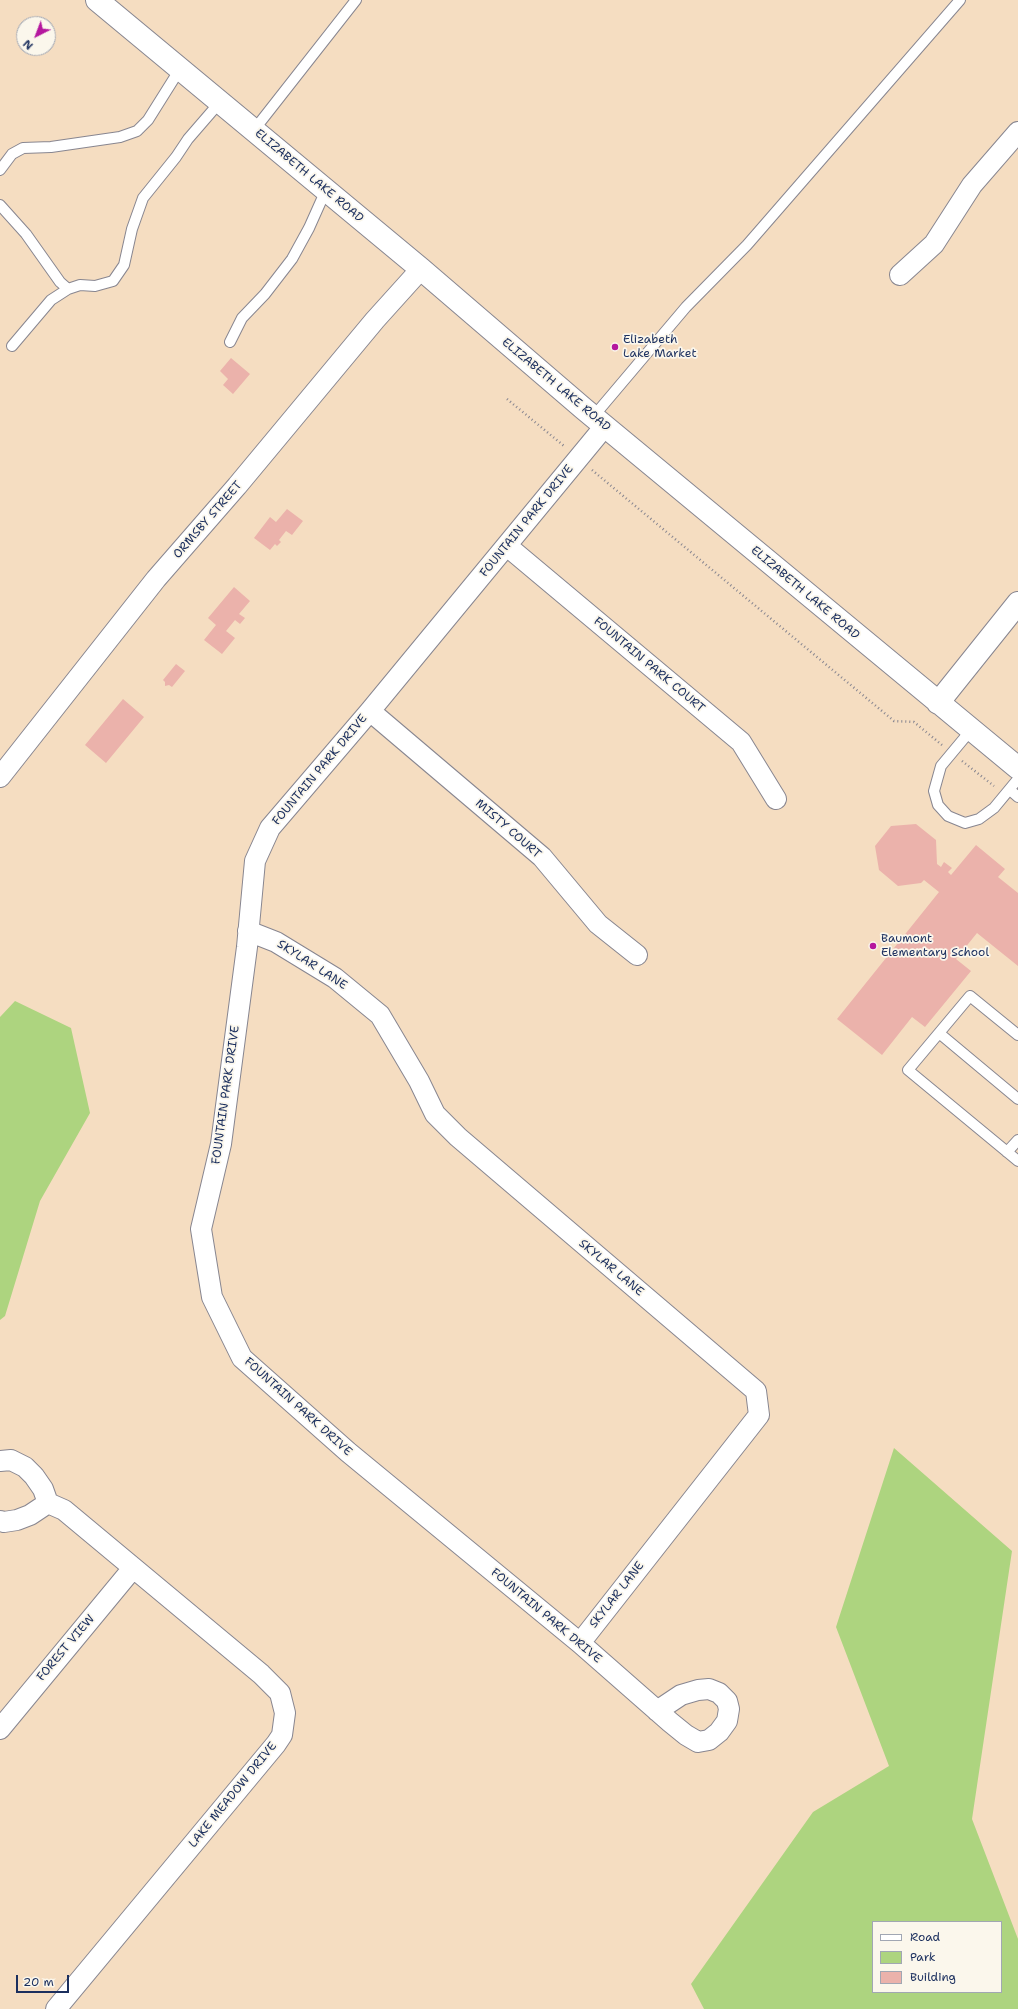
<!DOCTYPE html>
<style>
body{margin:0}
#map{position:relative;width:1018px;height:2009px;overflow:hidden;background:#f5ddc1;font-family:"Shantell Sans",sans-serif}
canvas{display:block}
.legend{position:absolute;left:872px;top:1921px;width:130px;height:72px;box-sizing:border-box;background:#fbf7ec;border:1px solid #a1a7b3;margin:0;padding:5px 7px;list-style:none;font-size:12px;color:#1b2f5e}
.legend li{display:flex;align-items:center;gap:8px;height:20px}
.legend b{width:20px;border:1px solid #a1a7b3}
.north{position:absolute;left:16px;top:16px;width:40px;height:40px;box-sizing:border-box;background:#fbf7ec;border:1px solid #a1a7b3;border-radius:50%;rotate:222deg;font-size:11px;font-weight:700;line-height:16px;text-align:center;color:#1b2f5e}
.north::after{content:'';display:block;margin:auto;width:14px;height:18px;background:#b5179e;clip-path:polygon(50% 0,100% 100%,50% 72%,0 100%)}
.scale{position:absolute;left:16px;top:1975px;width:53px;height:18px;box-sizing:border-box;border:2px solid #1b2f5e;border-top:0;padding-left:5px;font-size:12px;line-height:14px;white-space:nowrap;color:#1b2f5e;-webkit-text-stroke:3px #fbf7ec;paint-order:stroke}
</style>
<div id="map">
<canvas width="1018" height="2009"></canvas>
<ul class="legend">
<li><b style="height:5px;background:#fff"></b>Road</li>
<li><b style="height:11px;background:#add47f"></b>Park</li>
<li><b style="height:11px;background:#ebb2ab"></b>Building</li>
</ul>
<div class="north">N</div>
<div class="scale">20 m</div>
</div>
<script>
const c = document.querySelector('canvas').getContext('2d');
c.lineJoin = 'round';
function fill(path, color) {
  c.fillStyle = color;
  c.fill(path, 'evenodd');
}
function toPath(rows) {
  const path = new Path2D();
  for (const r of rows) {
    path.moveTo(r[0], r[1]);
    for (let i = 2; i < r.length; i += 2) path.lineTo(r[i], r[i + 1]);
  }
  return path;
}
function trace(path, color, width, dash) {
  c.strokeStyle = color;
  c.lineWidth = width;
  c.lineCap = dash ? 'butt' : 'round';
  c.setLineDash(dash || []);
  c.stroke(path);
}
function label(font, color, halo, rows, align = 'center') {
  c.font = font + ' "Shantell Sans",sans-serif';
  c.lineWidth = 3.5;
  c.setLineDash([]);
  c.textBaseline = 'middle';
  c.strokeStyle = halo;
  c.fillStyle = color;
  for (const [text, x, y, turn = 0] of rows) {
    c.save();
    c.translate(x, y);
    c.rotate((+turn || 0) * Math.PI / 180);
    c.textAlign = isNaN(turn) ? turn : align;
    if (halo) c.strokeText(text, 0, 0);
    c.fillText(text, 0, 0);
    c.restore();
  }
}
const green = toPath([
 [15,1001,71,1028,90,1113,40,1201,5,1316,0,1320,0,1017],
 [894,1448,1012,1551,972,1819,1018,1939,1018,2009,704,2009,691,1984,813,1812,889,1766,836,1627],
 [873,1922,1001,1922,1001,1992,873,1992]
]);
const building = toPath([
 [231,358,250,374,233,394,223,385,228,379,220,371],
 [287,509,303,521,292,535,286,531,279,540,281,542,277,546,275,544,270,550,254,538,270,517,276,522],
 [234,587,250,601,239,614,245,618,240,624,235,620,226,631,235,638,222,654,204,640,216,625,208,618],
 [176,664,185,671,172,687,169,685,165,686,165,682,163,680],
 [123,699,144,717,106,763,85,745],
 [916,824,936,840,937,864,941,867,944,862,952,868,948,872,951,875,976,845,1005,869,998,877,1018,893,1018,966,977,933,956,959,971,971,925,1027,912,1017,882,1055,837,1019,939,892,924,880,921,883,898,886,879,870,875,846,891,826]
]);
const path = toPath([
 [507,399,564,446],
 [592,470,894,721,914,722,942,745],
 [962,761,994,786]
]);
const lane = toPath([
 [254,130,356,0],
 [0,170,12,154,23,148,51,147,120,137,137,131,148,120,180,69],
 [0,205,26,234,60,282,68,289],
 [230,342,242,318,265,294,292,259,309,228,326,190],
 [12,346,51,300,68,289,80,285,95,286,113,281,124,265,132,229,143,198,176,157,188,139,220,102],
 [593,417,686,307,747,245,960,0],
 [971,730,941,766,934,791,938,805,948,816,965,823,979,819,994,808,1018,779],
 [1010,790,1018,797],
 [939,1033,1018,1099],
 [1018,1035,970,996,908,1070,1018,1161],
 [1007,1152,1018,1140]
]);
const street = toPath([
 [900,275,934,244,972,185,1018,132],
 [605,426,370,711,270,828,255,861,247,947,221,1144,201,1229,212,1297,242,1358,348,1452,580,1643,670,1722,686,1735,698,1742,709,1740,719,1732,727,1721,729,1709,727,1701,719,1693,709,1689,698,1690,681,1695,657,1711],
 [507,546,741,742,776,799],
 [370,711,542,857,598,924,637,955],
 [0,777,156,579,237,486,375,320,421,269],
 [248,931,276,942,335,978,380,1015,419,1081,435,1114,458,1137,756,1391,759,1415,580,1643],
 [0,1461,11,1460,25,1467,34,1476,43,1489,48,1503,64,1510,261,1674,280,1693,285,1713,282,1735,276,1744,56,2009],
 [0,1521,4,1522,17,1520,30,1515,48,1503],
 [0,1729,133,1568]
]);
const secondary = toPath([
 [97,0,421,269,584,409,1018,768],
 [938,703,1018,603]
]);
const markers = [
 [615,347,4,"#b5179e"],
 [873,946,4,"#b5179e"]
];
const streetNames = [
 ["ELIZABETH LAKE ROAD",309,176,40],
 ["ELIZABETH LAKE ROAD",556,385,40],
 ["ORMSBY STREET",208,520,-49],
 ["FOUNTAIN PARK DRIVE",527,521,-51],
 ["ELIZABETH LAKE ROAD",805,593,40],
 ["FOUNTAIN PARK COURT",649,665,40],
 ["FOUNTAIN PARK DRIVE",320,770,-50],
 ["MISTY COURT",508,829,41],
 ["SKYLAR LANE",312,965,33],
 ["FOUNTAIN PARK DRIVE",226,1095,-82],
 ["SKYLAR LANE",611,1268,40],
 ["FOUNTAIN PARK DRIVE",298,1407,42],
 ["SKYLAR LANE",617,1595,-52],
 ["FOUNTAIN PARK DRIVE",546,1616,40],
 ["FOREST VIEW",66,1648,-50],
 ["LAKE MEADOW DRIVE",233,1795,-51]
];
const poiNames = [
 ["Elizabeth",623,340],
 ["Lake Market",623,354],
 ["Baumont",881,939],
 ["Elementary School",881,953]
];
fill(green, '#add47f');
fill(building, '#ebb2ab');
trace(lane, '#888690', 12);
trace(street, '#888690', 22);
trace(secondary, '#888690', 24);
trace(path, '#888690', 2.5, [1, 3]);
trace(lane, '#fff', 10);
trace(street, '#fff', 20);
trace(secondary, '#fff', 22);
for (const [x, y, r, color] of markers) {
  const dot = new Path2D();
  dot.arc(x, y, r, 0, 2 * Math.PI);
  c.fillStyle = color;
  c.fill(dot);
  trace(dot, '#fbf7ec', 1.5);
}
label('12px', '#1b2f5e', '#fbf7ec', streetNames);
label('12px', '#1b2f5e', '#fbf7ec', poiNames, 'left');
</script>
